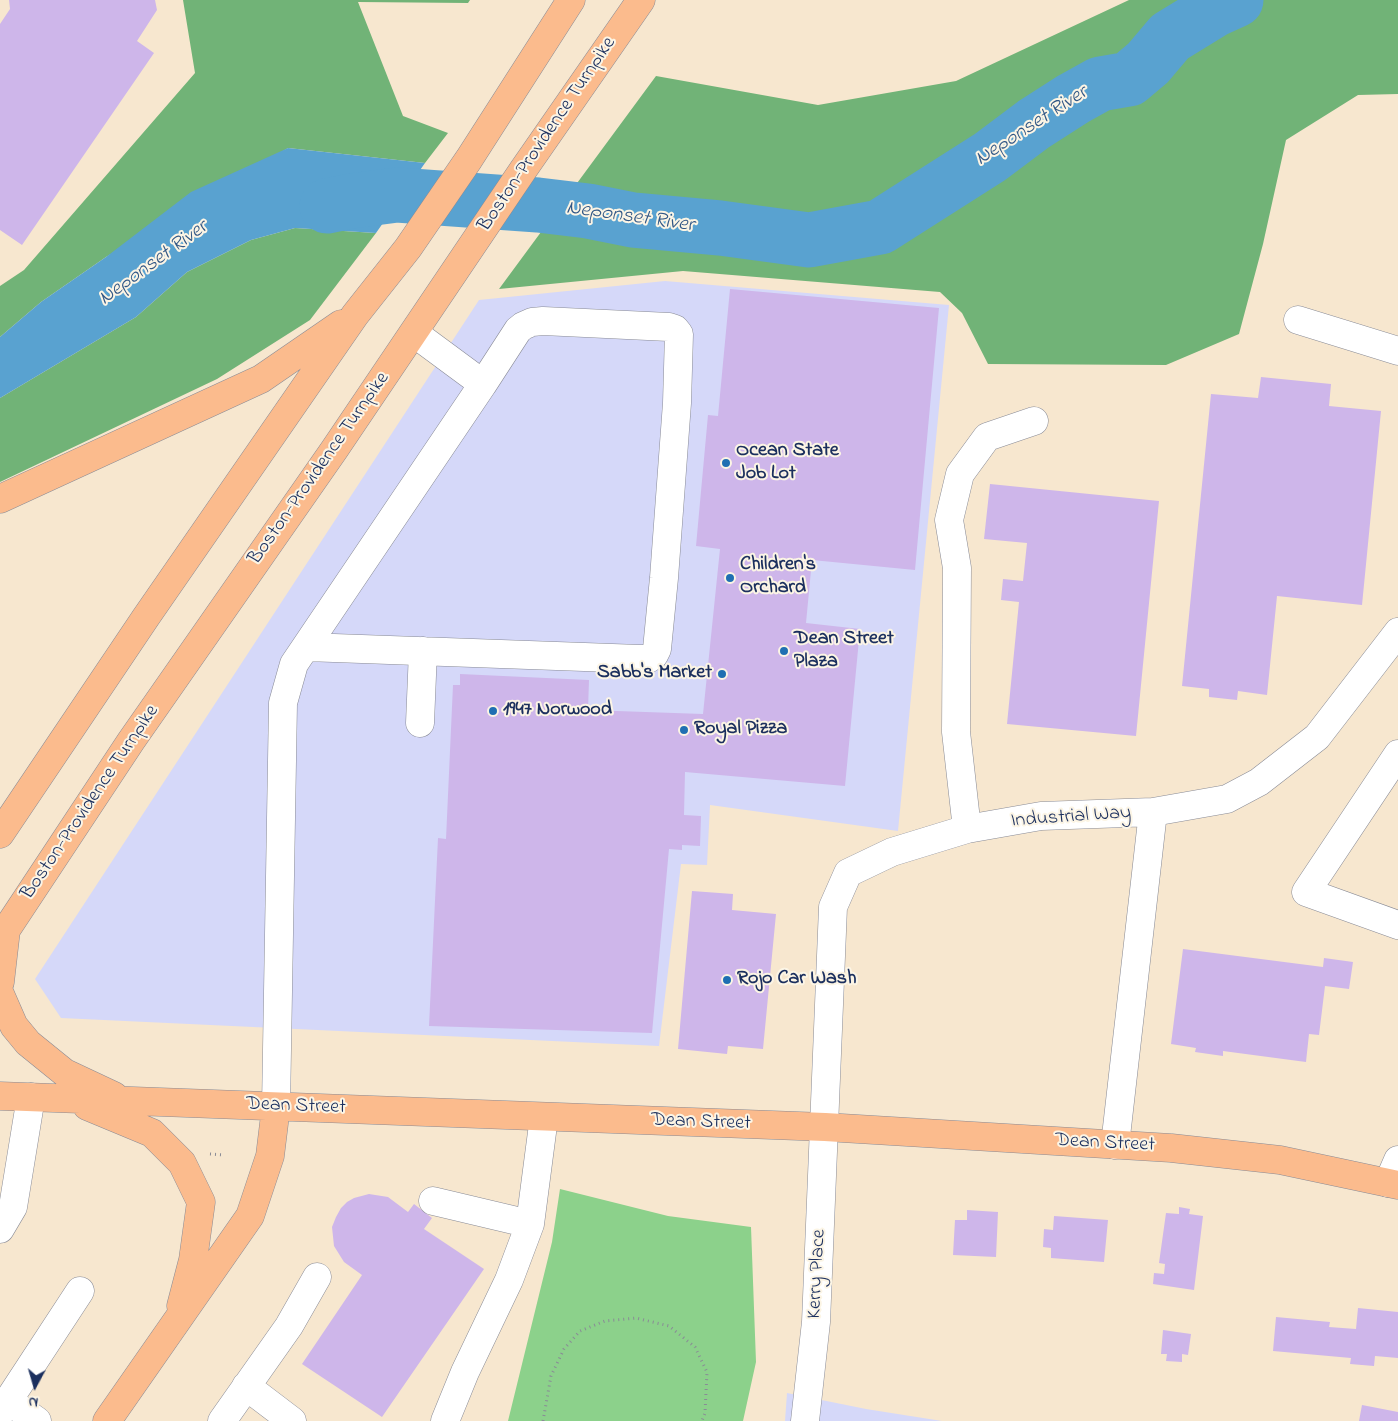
<!DOCTYPE html>
<style>
body{margin:0}
#map{position:relative;width:1398px;height:1421px;overflow:hidden;background:#f7e7cf;font-family:"Indie Flower",sans-serif}
canvas{display:block}
.north{position:absolute;left:10px;top:1361px;width:50px;height:50px;-webkit-text-stroke:4px #fcf5e5;paint-order:stroke;rotate:186deg;font-size:14px;font-weight:700;line-height:20px;text-align:center;color:#1b2f5e}
.north::after{content:'';display:block;margin:auto;width:18px;height:22px;background:#1b2f5e;clip-path:polygon(50% 0,100% 100%,50% 72%,0 100%)}
</style>
<div id="map">
<canvas width="1398" height="1421"></canvas>
<div class="north">N</div>
</div>
<script>
const c = document.querySelector('canvas').getContext('2d');
c.lineJoin = 'round';
function fill(path, color) {
  c.fillStyle = color;
  c.fill(path, 'evenodd');
}
function toPath(rows) {
  const path = new Path2D();
  for (const r of rows) {
    path.moveTo(r[0], r[1]);
    for (let i = 2; i < r.length; i += 2) path.lineTo(r[i], r[i + 1]);
  }
  return path;
}
function trace(path, color, width, dash) {
  c.strokeStyle = color;
  c.lineWidth = width;
  c.lineCap = dash ? 'butt' : 'round';
  c.setLineDash(dash || []);
  c.stroke(path);
}
function label(font, color, halo, rows, align = 'center') {
  c.font = font + ' "Indie Flower",sans-serif';
  c.lineWidth = 4;
  c.setLineDash([]);
  c.textBaseline = 'middle';
  c.strokeStyle = halo;
  c.fillStyle = color;
  for (const [text, x, y, turn = 0] of rows) {
    c.save();
    c.translate(x, y);
    c.rotate((+turn || 0) * Math.PI / 180);
    c.textAlign = isNaN(turn) ? turn : align;
    if (halo) c.strokeText(text, 0, 0);
    c.fillText(text, 0, 0);
    c.restore();
  }
}
const built = toPath([
 [665,281,949,305,898,831,710,805,707,865,681,864,659,1046,61,1018,35,979,479,300],
 [787,1393,866,1409,942,1421,785,1421]
]);
const green = toPath([
 [560,1189,668,1216,751,1227,756,1362,743,1421,508,1421,552,1242]
]);
const forest = toPath([
 [183,0,470,0,468,3,358,2,403,116,448,133,425,163,288,148,106,257,41,302,0,337,0,286,24,270,195,73],
 [1129,0,1398,0,1398,94,1358,95,1286,140,1263,244,1239,334,1166,365,988,364,962,313,940,292,683,271,499,289,656,76,818,105,956,81],
 [295,228,376,233,310,320,217,379,0,482,0,398,136,317,187,272,251,240]
]);
const water = toPath([
 [288,148,425,163,376,233,295,228,251,240,187,272,136,317,0,398,0,337,41,302,106,257,191,192]
]);
const river = toPath([
 [327,206,351,201,397,195,538,205,588,211,633,220,720,228,809,240,880,227,990,157,1034,124,1073,99,1100,84,1129,79,1148,63,1170,37,1214,10,1236,0]
]);
const building = toPath([
 [9,0,155,0,157,10,137,41,154,53,22,245,0,230,0,24,10,9],
 [730,289,939,308,915,570,812,560,806,623,860,629,845,786,685,772,684,815,701,816,700,846,682,845,682,850,669,849,652,1033,429,1026,438,838,446,839,453,685,460,685,460,674,589,680,588,710,703,714,720,549,696,546,708,415,718,416],
 [1261,377,1331,384,1329,406,1381,411,1362,605,1277,596,1267,695,1238,691,1237,700,1209,697,1209,689,1182,686,1211,394,1258,398],
 [990,484,1159,501,1136,736,1007,724,1019,602,1001,600,1003,579,1023,581,1027,543,984,539],
 [692,891,733,894,732,910,776,914,763,1049,728,1046,727,1054,678,1049],
 [1183,949,1323,967,1324,958,1353,962,1349,989,1325,986,1319,1035,1309,1034,1306,1062,1223,1051,1223,1056,1195,1052,1196,1048,1171,1044],
 [369,1194,388,1197,408,1212,414,1204,432,1218,424,1229,484,1269,382,1417,302,1364,362,1275,344,1262,334,1246,332,1227,336,1217,341,1208,347,1202,354,1198],
 [1179,1207,1190,1209,1189,1214,1203,1216,1194,1290,1153,1284,1154,1273,1164,1274,1165,1264,1159,1263,1166,1213,1179,1214],
 [967,1210,998,1212,996,1257,953,1255,955,1220,967,1220],
 [1054,1216,1108,1220,1104,1262,1051,1258,1051,1248,1043,1247,1044,1229,1053,1230],
 [1358,1308,1398,1312,1398,1358,1375,1356,1374,1366,1350,1364,1351,1358,1273,1351,1276,1317,1330,1322,1329,1327,1356,1329],
 [1163,1330,1191,1334,1188,1355,1182,1354,1182,1362,1166,1361,1167,1354,1161,1354],
 [1362,1405,1398,1412,1398,1421,1359,1421]
]);
const path = toPath([
 [210,1154,224,1155],
 [543,1421,551,1376,564,1349,580,1331,605,1321,636,1318,669,1326,695,1347,707,1372,705,1413,702,1421]
]);
const minor = toPath([
 [1298,320,1398,351],
 [306,647,640,659,648,659,654,655,657,649,664,578,677,403,679,334,675,329,669,327,543,321,532,322,523,326,518,330,483,384],
 [420,723,423,651],
 [1398,754,1306,892,1398,925],
 [967,829,956,732,957,568,949,520,960,474,987,437,1034,421],
 [276,1107,283,703,294,664,483,384,414,333],
 [1115,1145,1153,812],
 [1388,1183,1398,1160],
 [433,1201,530,1224],
 [0,1229,13,1207,31,1097],
 [246,1386,292,1421],
 [9,1401,37,1421],
 [0,1413,80,1291],
 [222,1421,289,1326,317,1277],
 [445,1421,465,1372,509,1280,530,1224,544,1117],
 [805,1421,816,1322,833,907,848,873,892,852,967,829,1041,816,1153,812,1227,799,1259,782,1317,737,1398,632]
]);
const major = toPath([
 [0,499,261,379,341,324],
 [0,834,146,617,355,315,408,248,469,159,571,0],
 [0,939,131,741,334,450,523,170,641,0],
 [0,982,6,930],
 [0,994,14,1026,28,1043,65,1073,114,1096],
 [0,1096,825,1127,1171,1148,1280,1160,1398,1185],
 [87,1106,152,1133,182,1163,201,1202,193,1260,181,1306],
 [107,1421,250,1216,270,1156,276,1107]
]);
const markers = [
 [726,463,5,"#1f6fb2"],
 [730,578,5,"#1f6fb2"],
 [784,651,5,"#1f6fb2"],
 [722,674,5,"#1f6fb2"],
 [493,711,5,"#1f6fb2"],
 [684,730,5,"#1f6fb2"],
 [727,980,5,"#1f6fb2"]
];
const streetNames = [
 ["Boston-Providence Turnpike",548,135,-56],
 ["Boston-Providence Turnpike",320,469,-55],
 ["Boston-Providence Turnpike",91,803,-56],
 ["Industrial Way",1071,818,-4],
 ["Dean Street",296,1107,2],
 ["Dean Street",701,1123,2],
 ["Dean Street",1105,1144,3],
 ["Kerry Place",818,1274,-87]
];
const poiNames = [
 ["Ocean State",736,452],
 ["Job Lot",736,475],
 ["Children's",740,566],
 ["Orchard",740,589],
 ["Dean Street",794,640],
 ["Plaza",794,663],
 ["Sabb's Market",712,674,"right"],
 ["1947 Norwood",503,711],
 ["Royal Pizza",694,730],
 ["Rojo Car Wash",737,980]
];
const waterNames = [
 ["Neponset River",1032,127,-33],
 ["Neponset River",630,218,8],
 ["Neponset River",154,264,-36]
];
fill(built, '#d5d8f9');
fill(green, '#8cd18b');
fill(forest, '#71b377');
fill(water, '#59a2d0');
trace(river, '#59a2d0', 55);
fill(building, '#ceb6ea');
trace(minor, '#898b96', 29);
trace(major, '#898b96', 29);
trace(path, '#898b96', 3, [1, 4]);
trace(minor, '#fff', 28);
trace(major, '#fbbb8d', 28);
for (const [x, y, r, color] of markers) {
  const dot = new Path2D();
  dot.arc(x, y, r, 0, 2 * Math.PI);
  c.fillStyle = color;
  c.fill(dot);
  trace(dot, '#fcf5e5', 2);
}
label('20px', '#1b2f5e', '#fcf5e5', streetNames);
label('bold 20px', '#1b2f5e', '#fcf5e5', poiNames, 'left');
label('italic 21px', '#315786', '#fcf5e5', waterNames);
</script>
